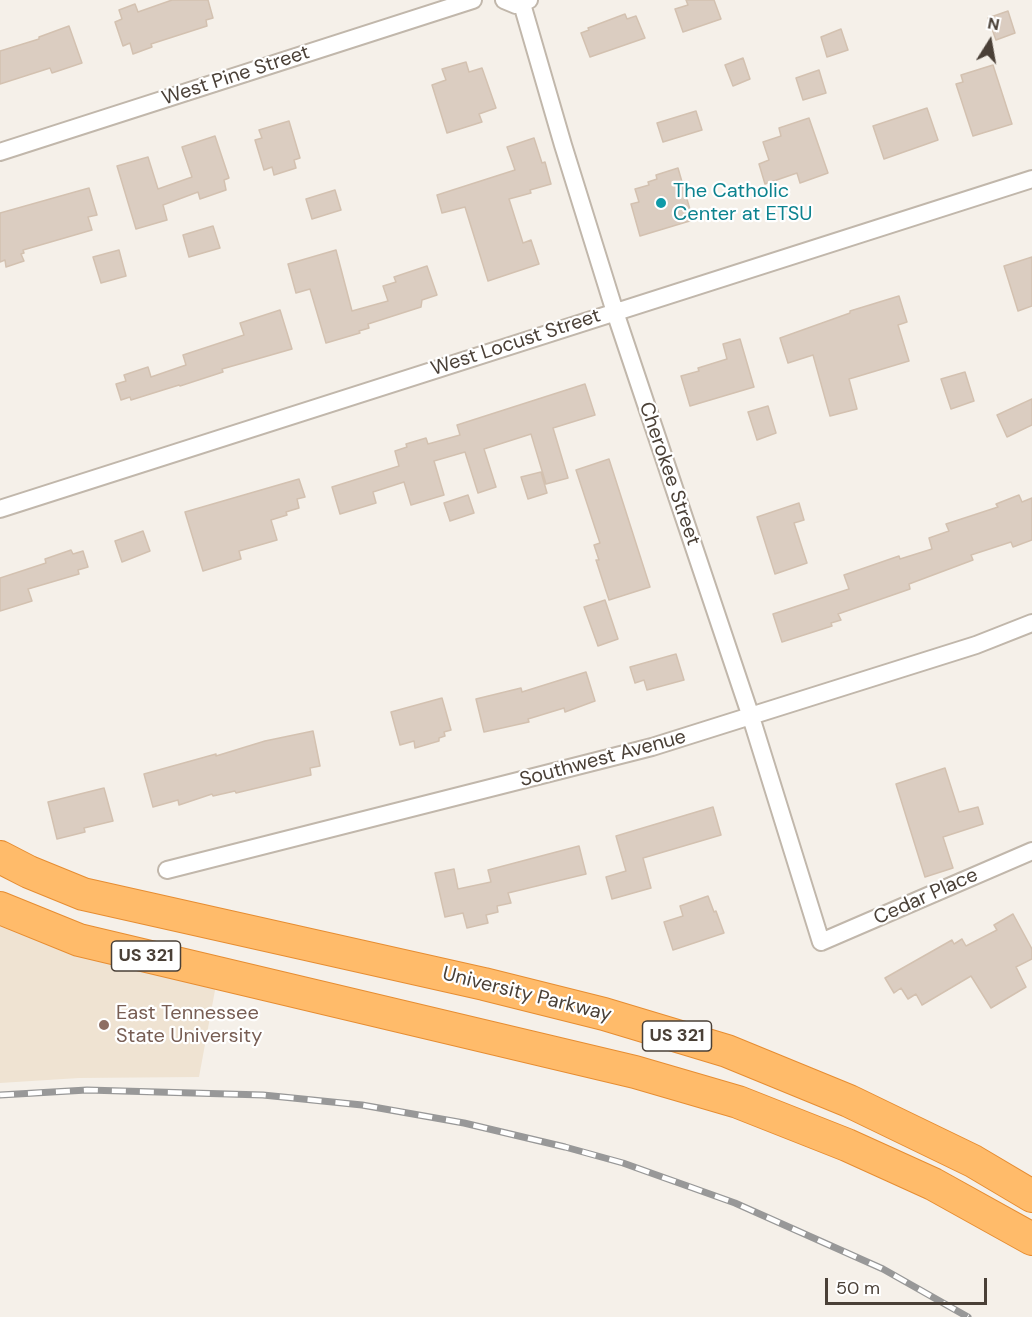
<!DOCTYPE html>
<style>
body{margin:0}
#map{position:relative;width:1032px;height:1317px;overflow:hidden;background:#f5f0e9;font-family:"DM Sans",sans-serif}
canvas{display:block}
.north{position:absolute;left:960px;top:12px;width:60px;height:60px;-webkit-text-stroke:4px #fff;paint-order:stroke;rotate:11deg;font-size:16px;font-weight:700;line-height:24px;text-align:center;color:#4a4037}
.north::after{content:'';display:block;margin:auto;width:21px;height:27px;background:#4a4037;clip-path:polygon(50% 0,100% 100%,50% 72%,0 100%)}
.scale{position:absolute;left:825px;top:1278px;width:162px;height:27px;box-sizing:border-box;border:3px solid #4a4037;border-top:0;padding-left:8px;font-size:18px;line-height:21px;white-space:nowrap;color:#4a4037;-webkit-text-stroke:4px #fff;paint-order:stroke}
</style>
<div id="map">
<canvas width="1032" height="1317"></canvas>
<div class="north">N</div>
<div class="scale">50 m</div>
</div>
<script>
const c = document.querySelector('canvas').getContext('2d');
c.lineJoin = 'round';
function fill(path, color) {
  c.fillStyle = color;
  c.fill(path, 'evenodd');
}
function toPath(rows) {
  const path = new Path2D();
  for (const r of rows) {
    path.moveTo(r[0], r[1]);
    for (let i = 2; i < r.length; i += 2) path.lineTo(r[i], r[i + 1]);
  }
  return path;
}
function trace(path, color, width, dash) {
  c.strokeStyle = color;
  c.lineWidth = width;
  c.lineCap = dash ? 'butt' : 'round';
  c.setLineDash(dash || []);
  c.stroke(path);
}
function label(font, color, halo, rows, align = 'center') {
  c.font = font + ' "DM Sans",sans-serif';
  c.lineWidth = 4.5;
  c.setLineDash([]);
  c.textBaseline = 'middle';
  c.strokeStyle = halo;
  c.fillStyle = color;
  for (const [text, x, y, turn = 0] of rows) {
    c.save();
    c.translate(x, y);
    c.rotate((+turn || 0) * Math.PI / 180);
    c.textAlign = isNaN(turn) ? turn : align;
    if (halo) c.strokeText(text, 0, 0);
    c.fillText(text, 0, 0);
    c.restore();
  }
}
const education = toPath([
 [0,908,218,974,199,1077,79,1078,0,1083]
]);
const building = toPath([
 [172,0,208,0,213,18,206,20,207,26,151,44,152,47,133,54,130,43,123,46,115,22,122,19,119,10,135,4,138,12,172,0],
 [686,0,714,0,721,19,683,32,675,9,688,5,686,0],
 [1008,11,1015,33,996,40,988,18,1008,11],
 [625,14,627,19,636,16,645,38,590,57,581,33,589,30,588,28,625,14],
 [69,26,82,63,52,73,50,68,0,84,0,51,39,39,39,37,69,26],
 [841,29,848,50,827,57,821,37,841,29],
 [743,58,750,79,733,86,725,65,743,58],
 [466,62,469,72,482,68,496,108,479,114,482,122,447,133,432,85,446,80,442,69,466,62],
 [993,65,1012,124,973,136,956,84,963,82,961,75,993,65],
 [819,70,826,93,803,100,796,78,819,70],
 [927,108,938,140,884,159,873,126,927,108],
 [696,111,702,130,663,142,657,123,696,111],
 [809,118,828,173,800,183,797,173,765,184,759,164,769,160,763,142,781,136,779,128,809,118],
 [289,121,300,158,294,160,296,168,274,175,272,167,264,170,255,140,262,138,259,130,289,121],
 [215,136,229,178,224,180,226,190,200,199,198,192,163,205,167,220,136,229,117,166,148,157,158,189,192,177,182,147,215,136],
 [534,138,542,163,545,162,551,184,530,190,531,193,509,199,523,243,531,240,539,264,488,281,465,207,442,213,437,195,515,170,507,147,534,138],
 [678,168,693,220,640,236,631,204,639,202,635,189,649,185,648,182,657,179,656,175,678,168],
 [89,188,97,215,88,217,92,230,23,250,24,253,21,254,24,261,6,267,5,260,0,262,0,213,89,188],
 [335,190,341,210,312,219,306,199,335,190],
 [213,226,220,248,189,257,183,235,213,226],
 [119,250,126,276,101,283,93,257,119,250],
 [336,250,352,311,388,301,383,286,396,282,394,277,427,266,437,295,422,300,421,307,368,324,369,328,359,331,360,333,326,343,310,289,296,293,288,264,336,250],
 [1032,257,1032,306,1018,311,1004,266,1032,257],
 [899,296,907,322,898,325,909,361,849,379,857,409,830,416,813,355,788,363,780,338,850,313,850,311,899,296],
 [280,310,292,349,222,369,223,372,180,386,179,385,131,400,130,397,121,400,116,384,126,381,124,375,148,367,151,377,186,365,183,355,244,335,240,323,280,310],
 [740,339,754,387,690,406,681,376,699,371,698,368,727,359,723,344,740,339],
 [965,372,974,401,951,409,941,379,965,372],
 [585,384,595,415,553,428,568,478,546,484,531,434,484,449,496,487,478,493,465,452,434,461,444,495,411,505,404,482,373,492,376,503,340,514,332,487,399,466,395,451,407,447,406,444,426,438,428,444,460,435,457,425,585,384],
 [1032,399,1032,425,1007,437,997,415,1032,399],
 [768,406,776,433,757,440,748,412,768,406],
 [609,459,650,587,609,600,596,560,599,560,594,545,600,543,576,470,609,459],
 [541,472,547,493,528,499,521,477,541,472],
 [299,479,305,497,297,499,299,508,286,512,287,515,271,520,277,540,239,551,241,559,203,571,185,512,299,479],
 [468,495,474,513,450,521,444,503,468,495],
 [1019,495,1022,502,1032,498,1032,540,1013,547,1011,542,971,555,973,560,909,584,910,589,838,614,841,620,831,623,832,626,782,642,773,614,849,589,844,575,899,556,900,559,932,549,929,538,949,531,946,524,998,507,996,504,1019,495],
 [799,503,804,520,794,523,807,563,775,574,757,517,799,503],
 [143,531,150,551,122,562,115,541,143,531],
 [71,550,73,554,83,551,88,567,78,570,79,574,28,589,32,601,0,611,0,578,46,563,45,559,71,550],
 [605,600,618,639,598,646,584,607,605,600],
 [676,654,684,680,647,690,644,680,635,683,630,667,676,654],
 [586,672,595,701,565,712,564,708,528,719,529,722,484,732,476,699,521,688,522,692,586,672],
 [442,698,451,730,444,732,445,736,439,738,439,741,415,748,414,741,400,745,391,712,442,698],
 [313,731,320,766,310,768,311,775,236,793,235,791,213,796,212,794,179,805,178,800,153,807,144,774,216,754,216,756,265,741,313,731],
 [945,768,959,812,978,807,983,824,943,837,953,868,925,877,896,784,945,768],
 [104,788,113,821,84,828,85,832,57,839,48,802,104,788],
 [713,807,721,835,643,858,651,888,612,899,606,877,626,871,616,836,713,807],
 [579,846,586,874,508,893,511,903,497,906,498,912,486,915,488,923,467,928,463,913,445,917,435,873,454,869,458,889,491,882,488,870,579,846],
 [708,896,714,912,716,911,724,933,673,950,664,922,683,916,680,906,708,896],
 [1013,914,1032,949,1032,959,1016,967,1026,987,991,1008,971,976,922,1005,916,994,908,999,901,988,894,993,885,978,952,940,954,944,962,939,966,946,997,930,994,925,1013,914]
]);
const street = toPath([
 [504,0,516,5,529,0],
 [522,4,563,145,615,312,751,717,821,942,1032,851],
 [0,152,473,0],
 [0,509,1032,179],
 [167,870,652,747,976,645,1032,623]
]);
const highway = toPath([
 [0,857,29,872,83,894,484,984,604,1014,727,1051,849,1101,973,1161,1032,1196],
 [0,908,79,940,635,1072,738,1102,847,1145,933,1184,1032,1239]
]);
const rail = toPath([
 [0,1095,87,1090,263,1095,362,1105,464,1123,565,1147,623,1163,735,1203,883,1269,968,1317]
]);
const markers = [
 [661,203,6,"#0f9aa8"],
 [104,1025,6,"#8d6e63"]
];
const shields = [
 [146,956,69],
 [677,1036,69]
];
const shieldNames = [
 ["US 321",146,956],
 ["US 321",677,1036]
];
const streetNames = [
 ["West Pine Street",236,76,-18],
 ["West Locust Street",516,343,-18],
 ["Cherokee Street",669,474,71],
 ["Southwest Avenue",603,759,-15],
 ["Cedar Place",926,897,-24],
 ["University Parkway",527,995,14]
];
const cultureNames = [
 ["The Catholic",673,192],
 ["Center at ETSU",673,215]
];
const educationNames = [
 ["East Tennessee",116,1014],
 ["State University",116,1037]
];
fill(education, '#efe3d2');
fill(building, '#dbcdc1');
trace(building, '#d3c1b0', 1.5);
trace(street, '#c1b7ab', 20);
trace(highway, '#e68d32', 34);
trace(street, '#fff', 16);
trace(highway, '#ffbb6a', 32);
trace(rail, '#989898', 7);
trace(rail, '#fff', 4.5, [14]);
for (const [x, y, r, color] of markers) {
  const dot = new Path2D();
  dot.arc(x, y, r, 0, 2 * Math.PI);
  c.fillStyle = color;
  c.fill(dot);
  trace(dot, '#fff', 2);
}
for (const [x, y, w] of shields) {
  const box = new Path2D();
  box.roundRect(x - w / 2, y - 15, w, 30, 4.5);
  c.fillStyle = '#fff';
  c.fill(box);
  trace(box, '#4a4037', 1.5);
}
label('bold 18px', '#4a4037', null, shieldNames);
label('20px', '#4a4037', '#fff', streetNames);
label('20px', '#0d838f', '#fff', cultureNames, 'left');
label('20px', '#785e54', '#fff', educationNames, 'left');
</script>
